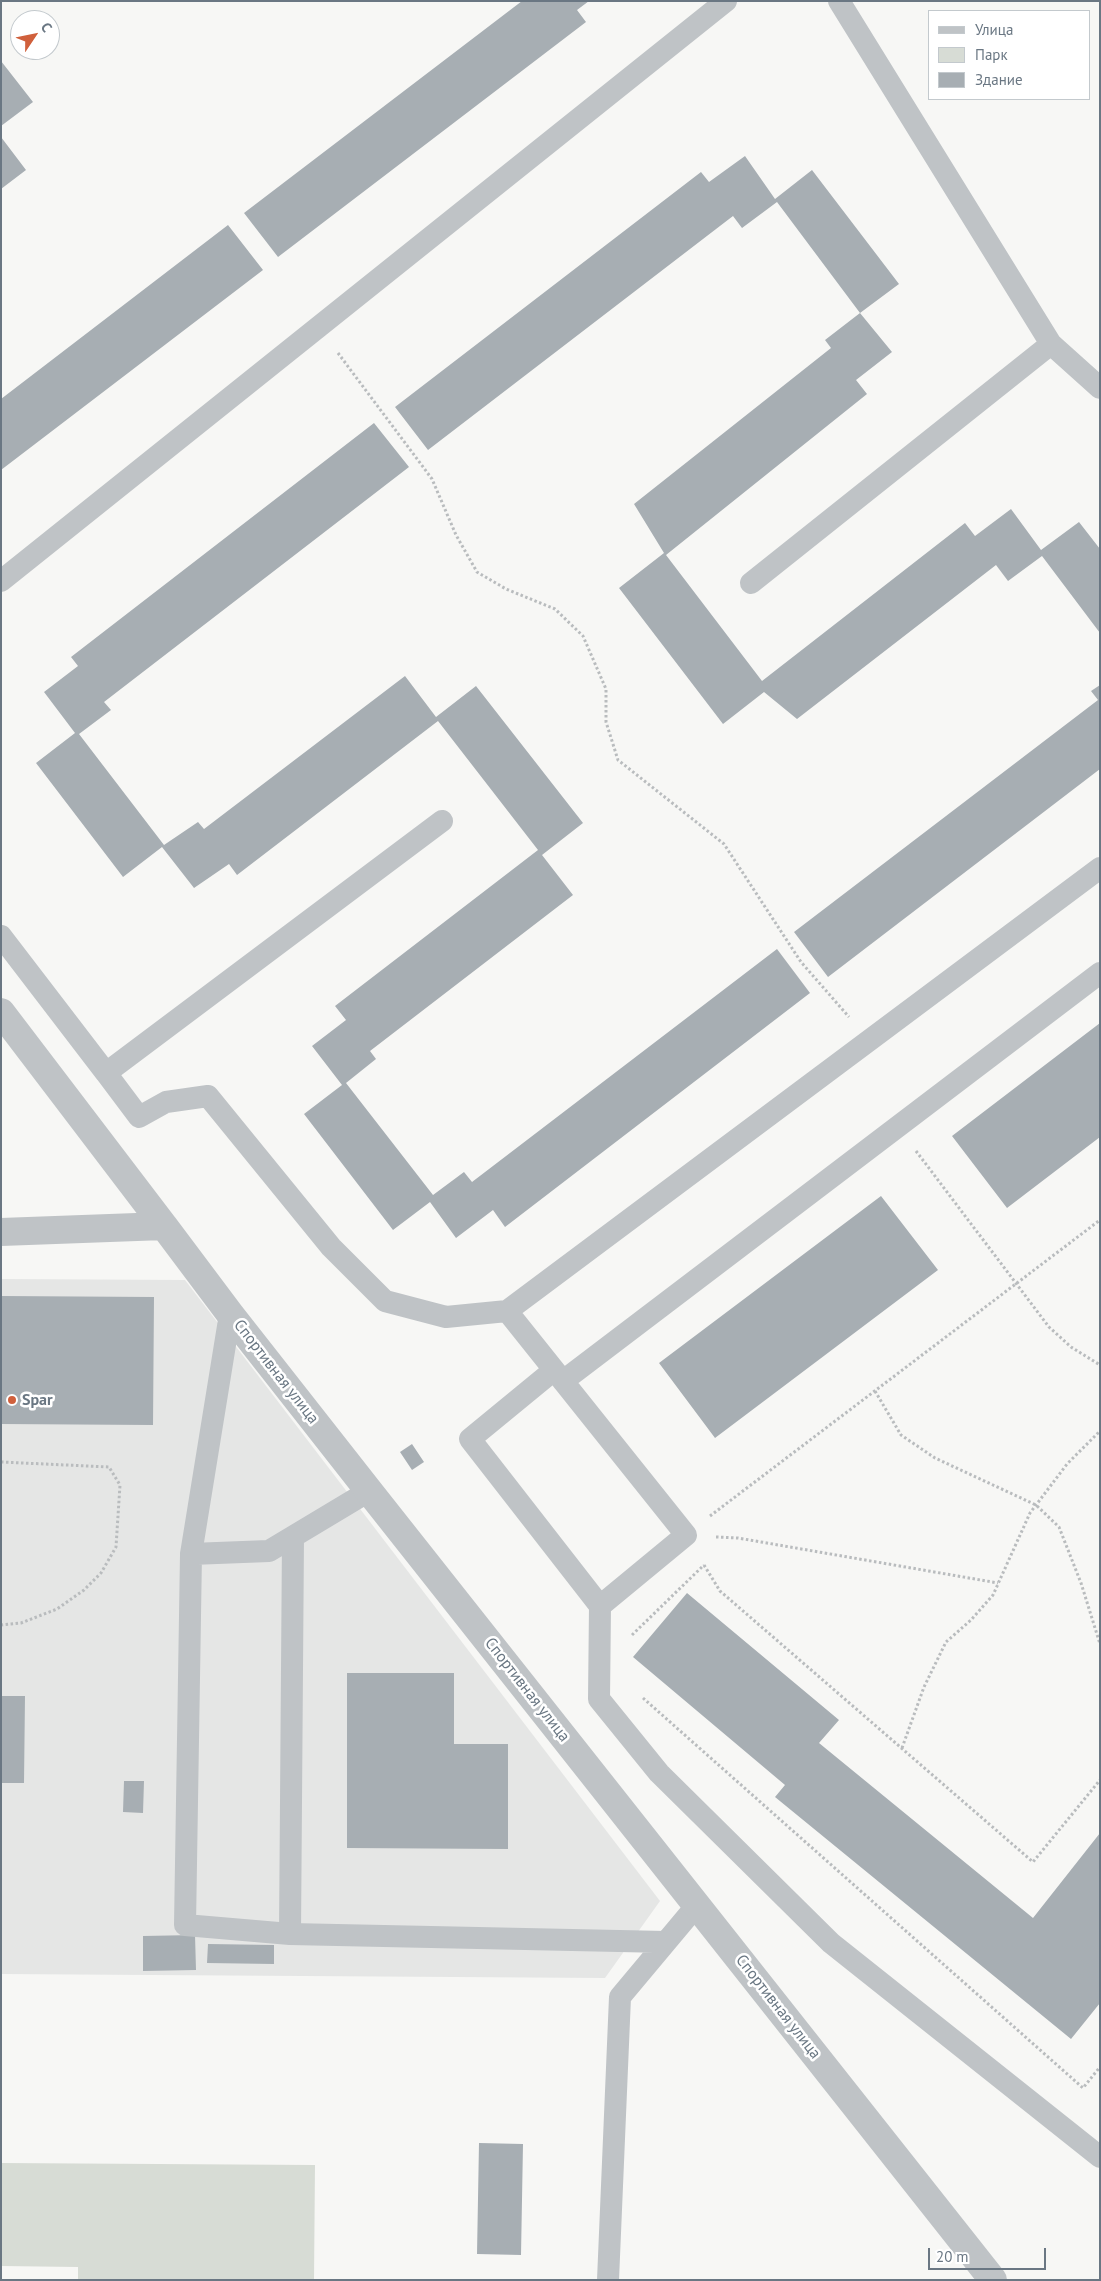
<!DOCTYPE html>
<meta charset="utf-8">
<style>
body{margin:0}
#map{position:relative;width:1101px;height:2281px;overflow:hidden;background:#f7f7f5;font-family:"PT Sans",sans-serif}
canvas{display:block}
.frame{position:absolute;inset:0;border:2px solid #6a7783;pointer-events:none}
.legend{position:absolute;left:928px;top:10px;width:162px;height:90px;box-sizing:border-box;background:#fff;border:1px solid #c3c9cd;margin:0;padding:6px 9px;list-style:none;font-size:15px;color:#6a7783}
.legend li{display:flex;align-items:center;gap:10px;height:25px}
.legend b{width:25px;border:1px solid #c3c9cd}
.north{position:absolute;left:10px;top:10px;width:50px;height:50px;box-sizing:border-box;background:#fff;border:1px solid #c3c9cd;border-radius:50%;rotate:56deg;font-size:14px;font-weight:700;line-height:20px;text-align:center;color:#6a7783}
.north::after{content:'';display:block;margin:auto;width:18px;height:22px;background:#d0603c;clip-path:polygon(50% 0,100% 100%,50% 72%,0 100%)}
.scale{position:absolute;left:928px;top:2248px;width:118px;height:22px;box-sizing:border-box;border:2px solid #6a7783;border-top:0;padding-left:6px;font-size:15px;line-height:18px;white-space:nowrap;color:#6a7783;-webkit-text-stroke:4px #fff;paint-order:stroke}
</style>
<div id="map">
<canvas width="1101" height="2281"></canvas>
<div class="frame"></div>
<ul class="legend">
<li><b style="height:6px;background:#bfc3c6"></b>Улица</li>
<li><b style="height:14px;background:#d7dcd5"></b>Парк</li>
<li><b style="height:14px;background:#a7aeb3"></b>Здание</li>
</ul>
<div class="north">С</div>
<div class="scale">20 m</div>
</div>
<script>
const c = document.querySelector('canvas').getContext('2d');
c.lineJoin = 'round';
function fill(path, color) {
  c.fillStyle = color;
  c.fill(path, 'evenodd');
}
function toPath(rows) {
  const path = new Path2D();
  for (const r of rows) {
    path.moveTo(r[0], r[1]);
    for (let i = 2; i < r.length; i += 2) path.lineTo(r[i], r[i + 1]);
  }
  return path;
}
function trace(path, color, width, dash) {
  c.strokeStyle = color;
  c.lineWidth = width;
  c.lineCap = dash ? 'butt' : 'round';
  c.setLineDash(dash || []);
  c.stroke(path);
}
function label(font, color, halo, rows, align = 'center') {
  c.font = font + ' "PT Sans",sans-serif';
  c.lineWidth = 5;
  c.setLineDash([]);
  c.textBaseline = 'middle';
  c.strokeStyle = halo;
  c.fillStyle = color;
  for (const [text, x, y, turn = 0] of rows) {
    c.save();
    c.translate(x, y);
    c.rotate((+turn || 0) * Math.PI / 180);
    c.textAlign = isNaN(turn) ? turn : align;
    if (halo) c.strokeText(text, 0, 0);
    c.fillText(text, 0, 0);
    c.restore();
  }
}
const built = toPath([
 [1,1279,185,1280,660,1901,605,1978,1,1974]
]);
const green = toPath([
 [1,2163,315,2165,314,2280,78,2280,78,2267,1,2266]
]);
const building = toPath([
 [589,1,577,10,586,22,278,257,244,213,522,1],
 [1,61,33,102,1,126],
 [1,137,26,170,1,189],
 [745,156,775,199,812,170,899,284,860,313,777,202,742,228,733,216,428,450,395,407,701,172,709,182],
 [228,225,263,270,1,470,1,399],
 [860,313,892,352,856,380,867,394,666,555,762,681,965,523,975,536,1011,509,1041,550,1079,522,1100,549,1100,633,1042,556,1008,581,996,565,797,719,764,692,723,724,619,588,664,553,634,504,831,348,825,340],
 [374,423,409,467,104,702,111,710,79,734,164,845,198,822,204,829,405,676,436,717,476,686,583,823,542,855,573,895,370,1051,376,1059,346,1083,433,1195,464,1172,472,1182,777,949,810,993,505,1227,493,1210,456,1238,430,1202,393,1230,304,1114,342,1085,312,1046,346,1020,335,1006,538,850,438,721,237,875,229,864,194,888,162,847,123,877,36,763,75,733,44,692,78,666,71,657],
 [1100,685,1100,769,828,977,794,932,1098,700,1091,691],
 [1100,1023,1100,1137,1007,1208,952,1136],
 [881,1196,938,1270,715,1438,659,1363],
 [1,1296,154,1297,153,1425,1,1424],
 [412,1444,424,1462,412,1470,400,1452],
 [687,1593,839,1720,819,1743,1033,1918,1100,1833,1100,2003,1071,2039,775,1797,785,1785,633,1657],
 [347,1673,454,1673,454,1744,508,1744,508,1849,347,1848],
 [1,1696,25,1696,24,1783,1,1783],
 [124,1781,144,1781,143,1813,123,1812],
 [195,1935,196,1970,143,1971,143,1936],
 [208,1944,274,1945,274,1964,207,1963],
 [479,2143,523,2144,521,2255,477,2254]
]);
const path = toPath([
 [338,353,432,479,456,535,477,572,506,589,555,609,583,636,606,689,606,722,618,760,724,844,801,962,849,1017],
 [916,1151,1049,1327,1071,1347,1100,1365],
 [875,1391,901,1435,935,1458,1036,1505,1059,1527,1081,1583,1100,1644],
 [1,1462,109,1467,120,1485,116,1547,101,1573,84,1590,57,1609,21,1623,1,1625],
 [710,1516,1100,1220],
 [716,1537,738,1538,998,1583],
 [704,1565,720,1591,1033,1862,1100,1780],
 [632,1635,704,1565],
 [643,1698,1083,2088,1100,2067],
 [902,1748,924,1687,946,1642,971,1620,993,1595,1030,1513,1067,1464,1100,1431]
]);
const service = toPath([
 [839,1,1051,344,1100,388],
 [1,581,726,1],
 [751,583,1051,344],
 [1,936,106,1073,442,821],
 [106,1073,139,1117,166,1102,208,1096,331,1247,385,1301,446,1317,507,1311,686,1535,600,1606,470,1439,554,1370],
 [507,1311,1100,868],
 [230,1314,191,1554,269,1551,369,1491],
 [563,1381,1100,973],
 [293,1537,290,1934,666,1942],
 [191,1554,185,1925,290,1934],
 [600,1606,599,1699,659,1773,831,1943,1100,2157],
 [608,2280,620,1997,697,1905]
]);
const minor = toPath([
 [1,1012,164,1226],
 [1,1232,164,1226,230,1314,369,1491,993,2280]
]);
const markers = [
 [12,1400,5,"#d0603c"]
];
const streetNames = [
 ["Спортивная улица",276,1372,52],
 ["Спортивная улица",527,1690,52],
 ["Спортивная улица",778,2007,52]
];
const poiNames = [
 ["Spar",22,1400]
];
fill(built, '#e5e6e5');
fill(green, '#d7dcd5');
fill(building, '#a7aeb3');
trace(path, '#b9bcbe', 3, [2.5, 2.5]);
trace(service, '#bfc3c6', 22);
trace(minor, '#bfc3c6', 28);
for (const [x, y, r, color] of markers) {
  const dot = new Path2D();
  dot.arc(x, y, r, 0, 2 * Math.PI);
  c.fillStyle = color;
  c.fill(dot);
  trace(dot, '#fff', 2);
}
label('16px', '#6a7783', '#fff', streetNames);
label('bold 16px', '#6a7783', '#fff', poiNames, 'left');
</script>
